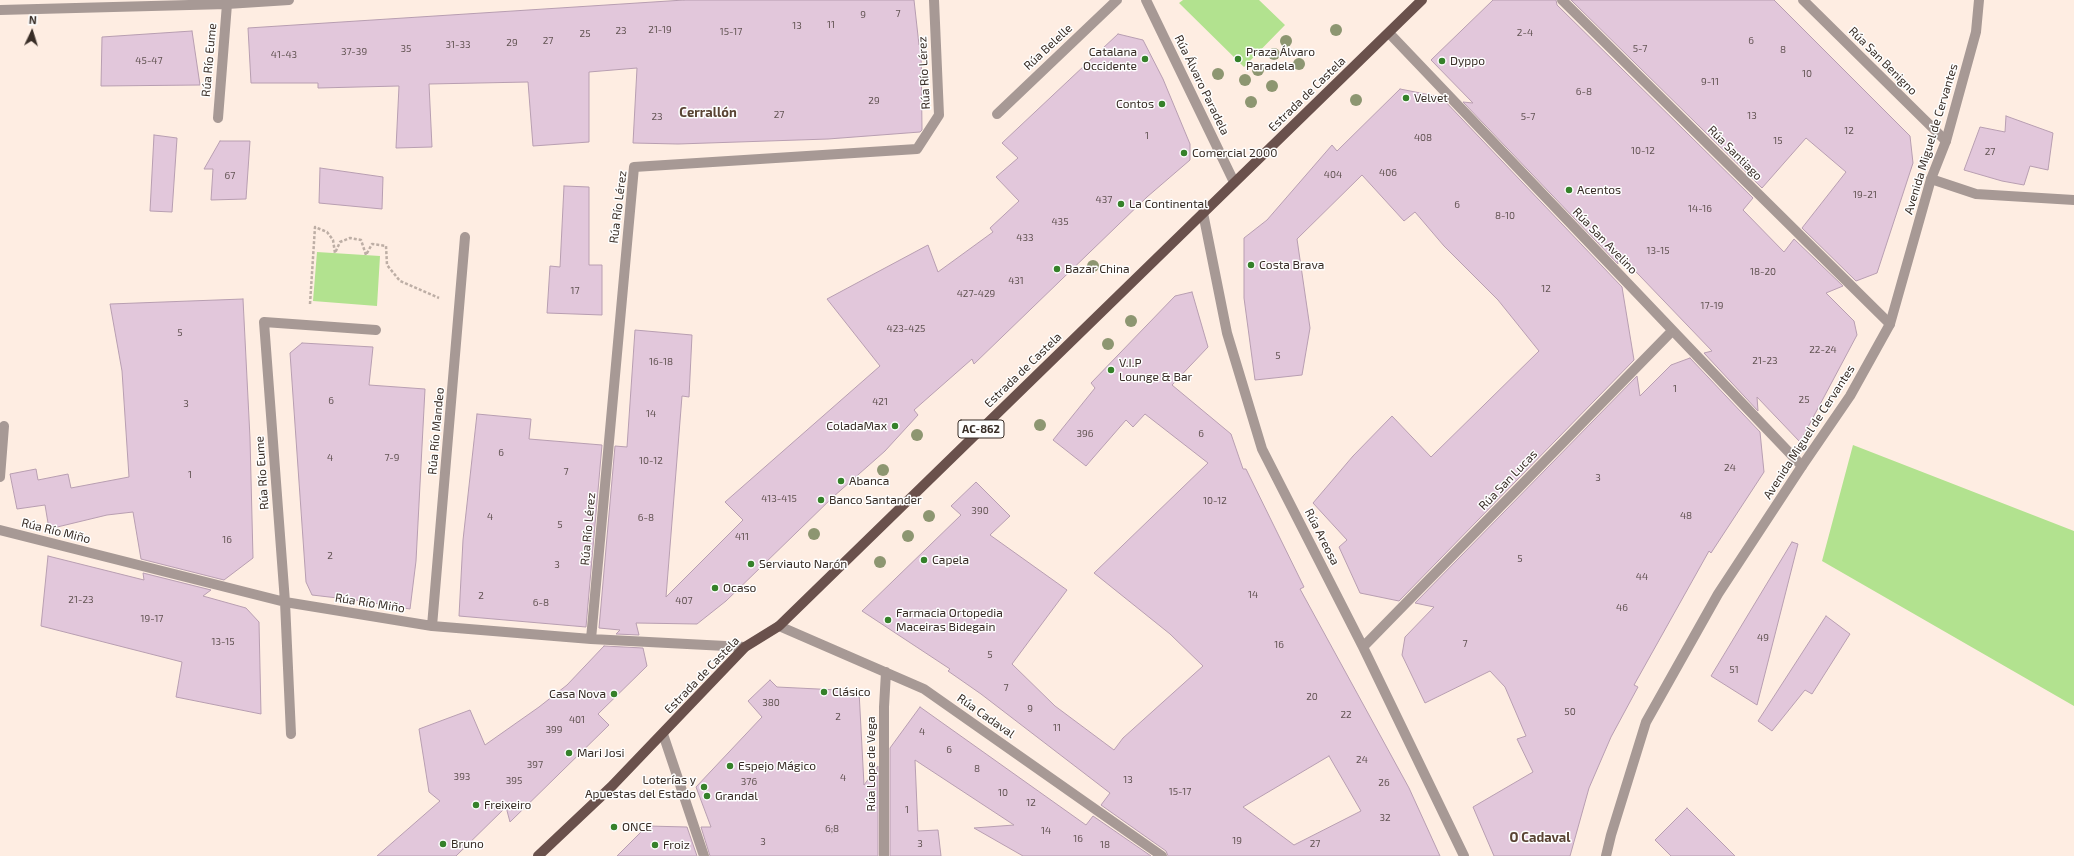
<!DOCTYPE html>
<meta charset="utf-8">
<style>
body{margin:0}
#map{position:relative;width:2074px;height:856px;overflow:hidden;background:#feede2;font-family:"Exo 2",sans-serif}
canvas{display:block}
.north{position:absolute;left:12px;top:12px;width:40px;height:40px;-webkit-text-stroke:3px #fefefe;paint-order:stroke;rotate:4deg;font-size:11px;font-weight:700;line-height:16px;text-align:center;color:#382d26}
.north::after{content:'';display:block;margin:auto;width:14px;height:18px;background:#382d26;clip-path:polygon(50% 0,100% 100%,50% 72%,0 100%)}
</style>
<div id="map">
<canvas width="2074" height="856"></canvas>
<div class="north">N</div>
</div>
<script>
const c = document.querySelector('canvas').getContext('2d');
c.lineJoin = 'round';
function fill(path, color) {
  c.fillStyle = color;
  c.fill(path, 'evenodd');
}
function toPath(rows) {
  const path = new Path2D();
  for (const r of rows) {
    path.moveTo(r[0], r[1]);
    for (let i = 2; i < r.length; i += 2) path.lineTo(r[i], r[i + 1]);
  }
  return path;
}
function trace(path, color, width, dash) {
  c.strokeStyle = color;
  c.lineWidth = width;
  c.lineCap = dash ? 'butt' : 'round';
  c.setLineDash(dash || []);
  c.stroke(path);
}
function label(font, color, halo, rows, align = 'center') {
  c.font = font + ' "Exo 2",sans-serif';
  c.lineWidth = 3;
  c.setLineDash([]);
  c.textBaseline = 'middle';
  c.strokeStyle = halo;
  c.fillStyle = color;
  for (const [text, x, y, turn = 0] of rows) {
    c.save();
    c.translate(x, y);
    c.rotate((+turn || 0) * Math.PI / 180);
    c.textAlign = isNaN(turn) ? turn : align;
    if (halo) c.strokeText(text, 0, 0);
    c.fillText(text, 0, 0);
    c.restore();
  }
}
const green = toPath([
 [1183,0,1259,0,1285,25,1244,67,1179,3],
 [317,252,380,256,377,306,313,301],
 [1853,445,2074,531,2074,706,1822,561]
]);
const building = toPath([
 [684,0,914,0,919,45,921,45,922,130,920,132,828,139,678,144,633,143,637,68,589,72,589,142,533,146,528,82,429,84,432,147,396,148,399,86,318,88,318,83,251,83,248,28,684,0],
 [1493,0,1556,0,1557,5,1753,198,1743,210,1784,252,1794,239,1843,286,1826,293,1854,321,1857,335,1800,442,1757,397,1758,411,1704,353,1712,351,1616,251,1618,264,1463,102,1473,103,1431,60,1493,0],
 [1571,0,1774,0,1910,136,1913,163,1877,273,1856,281,1802,228,1846,172,1806,138,1762,188,1571,0],
 [192,31,200,85,101,86,102,37,192,31],
 [1118,34,1143,40,1163,79,1190,144,1190,160,1147,197,974,364,972,359,914,410,918,415,885,451,833,497,726,601,697,624,636,623,639,635,616,634,620,630,599,628,615,446,627,447,635,330,692,335,689,397,682,396,666,597,743,520,725,502,880,366,827,299,928,245,938,272,993,232,990,228,1019,201,996,177,1018,158,1002,143,1118,34],
 [1400,89,1441,97,1622,287,1634,360,1399,601,1360,593,1339,547,1347,540,1313,503,1353,456,1392,416,1431,457,1539,351,1498,300,1444,246,1415,212,1404,221,1362,175,1297,239,1310,328,1302,375,1255,380,1244,298,1244,238,1267,220,1332,145,1337,151,1400,89],
 [2006,116,2053,133,2048,170,2030,166,2024,185,2002,181,1964,170,1980,127,2005,132,2006,116],
 [154,135,177,138,172,212,150,211,154,135],
 [220,141,250,141,246,199,211,200,213,169,204,169,220,141],
 [320,168,383,177,382,209,319,203,320,168],
 [564,186,589,187,589,265,602,265,602,315,547,313,550,266,560,267,564,186],
 [1192,292,1208,347,1172,385,1231,434,1243,469,1246,469,1304,587,1300,589,1409,788,1440,856,1168,856,1166,851,1101,805,1110,793,981,694,948,671,950,669,862,611,961,515,951,506,976,482,1010,516,990,535,1067,590,1012,664,1055,706,1114,750,1123,738,1203,666,1170,634,1094,573,1208,463,1145,414,1133,427,1126,420,1086,466,1053,440,1095,388,1091,383,1175,296,1192,292],
 [1329,756,1361,811,1294,845,1243,807,1329,756],
 [243,299,250,438,253,558,224,580,141,559,133,512,107,515,49,529,45,505,17,509,10,474,36,469,38,480,68,474,71,488,129,477,122,371,110,304,243,299],
 [302,343,373,347,369,385,425,389,416,561,410,609,355,600,312,595,306,582,290,353,302,343],
 [1690,358,1760,432,1764,472,1711,553,1709,551,1634,685,1638,687,1611,737,1589,788,1570,856,1494,856,1473,807,1533,772,1517,739,1526,736,1505,687,1490,671,1425,703,1402,655,1405,637,1434,607,1415,603,1637,376,1640,396,1671,365,1690,358],
 [477,414,531,419,529,439,602,445,586,627,459,616,463,540,477,414],
 [1792,542,1798,544,1757,705,1711,676,1792,542],
 [48,556,144,580,143,573,211,590,203,596,246,608,259,622,261,714,176,697,182,662,41,626,48,556],
 [1826,616,1850,634,1812,694,1805,690,1772,731,1758,721,1826,616],
 [604,646,643,648,647,666,598,714,609,725,510,822,506,807,456,856,377,856,440,801,429,792,419,729,470,710,485,745,539,707,567,685,604,646],
 [770,680,777,687,859,691,864,785,878,766,878,856,710,856,701,827,711,827,696,787,762,717,748,701,770,680],
 [920,707,1086,825,1093,816,1151,856,1023,856,974,828,1014,825,915,760,918,831,938,830,941,856,890,856,890,748,920,707],
 [1687,808,1735,856,1671,856,1655,840,1687,808],
 [647,826,687,827,697,856,617,856,647,826]
]);
const path = toPath([
 [310,304,315,227,327,232,333,240,335,253,340,242,350,238,361,240,366,255,372,244,386,246,387,265,400,281,439,298]
]);
const service = toPath([
 [1931,179,1976,194,2074,200]
]);
const minor = toPath([
 [1146,0,1234,182],
 [1562,0,1890,324],
 [1803,0,1946,141],
 [0,10,227,4,289,0],
 [1389,33,1802,466],
 [997,114,1117,0],
 [218,118,227,4],
 [1203,213,1227,333,1262,449,1363,647,1464,856],
 [0,477,4,426],
 [0,530,285,602,432,626,591,639,745,647],
 [432,626,465,237],
 [779,626,924,689,1162,856],
 [591,639,634,167,917,149,939,115,934,0],
 [1363,647,1672,331],
 [291,734,285,602,264,322,376,330],
 [663,734,704,856],
 [884,856,884,707,886,672]
]);
const tertiary = toPath([
 [1606,856,1611,835,1646,722,1718,594,1802,466,1850,396,1890,324,1931,179,1946,141,1976,32,1979,0]
]);
const primary = toPath([
 [538,856,611,787,745,647,779,626,1422,0]
]);
const trees = [
 [1336,30],
 [1286,41],
 [1274,54],
 [1299,64],
 [1258,70],
 [1218,74],
 [1245,80],
 [1272,86],
 [1356,100],
 [1251,102],
 [1093,266],
 [1131,321],
 [1108,344],
 [1040,425],
 [917,435],
 [883,470],
 [929,516],
 [814,534],
 [908,536],
 [880,562]
];
const markers = [
 [1145,59,4,"#35812a"],
 [1238,59,4,"#35812a"],
 [1442,61,4,"#35812a"],
 [1406,98,4,"#35812a"],
 [1162,104,4,"#35812a"],
 [1184,153,4,"#35812a"],
 [1569,190,4,"#35812a"],
 [1121,204,4,"#35812a"],
 [1251,265,4,"#35812a"],
 [1057,269,4,"#35812a"],
 [1111,370,4,"#35812a"],
 [895,426,4,"#35812a"],
 [841,481,4,"#35812a"],
 [821,500,4,"#35812a"],
 [924,560,4,"#35812a"],
 [751,564,4,"#35812a"],
 [715,588,4,"#35812a"],
 [888,620,4,"#35812a"],
 [824,692,4,"#35812a"],
 [614,694,4,"#35812a"],
 [569,753,4,"#35812a"],
 [730,766,4,"#35812a"],
 [704,787,4,"#35812a"],
 [707,796,4,"#35812a"],
 [476,805,4,"#35812a"],
 [614,827,4,"#35812a"],
 [443,844,4,"#35812a"],
 [655,845,4,"#35812a"]
];
const numberNames = [
 ["7",898,14],
 ["9",863,15],
 ["11",831,25],
 ["13",797,26],
 ["21-19",660,30],
 ["23",621,31],
 ["15-17",731,32],
 ["2-4",1525,33],
 ["25",585,34],
 ["27",548,41],
 ["6",1751,41],
 ["29",512,43],
 ["31-33",458,45],
 ["35",406,49],
 ["5-7",1640,49],
 ["8",1783,50],
 ["37-39",354,52],
 ["41-43",284,55],
 ["45-47",149,61],
 ["10",1807,74],
 ["9-11",1710,82],
 ["6-8",1584,92],
 ["29",874,101],
 ["27",779,115],
 ["13",1752,116],
 ["23",657,117],
 ["5-7",1528,117],
 ["12",1849,131],
 ["1",1147,136],
 ["408",1423,138],
 ["15",1778,141],
 ["10-12",1643,151],
 ["27",1990,152],
 ["406",1388,173],
 ["404",1333,175],
 ["67",230,176],
 ["19-21",1865,195],
 ["437",1104,200],
 ["6",1457,205],
 ["14-16",1700,209],
 ["8-10",1505,216],
 ["435",1060,222],
 ["433",1025,238],
 ["13-15",1658,251],
 ["18-20",1763,272],
 ["431",1016,281],
 ["12",1546,289],
 ["17",575,291],
 ["427-429",976,294],
 ["17-19",1712,306],
 ["423-425",906,329],
 ["5",180,333],
 ["22-24",1823,350],
 ["5",1278,356],
 ["21-23",1765,361],
 ["16-18",661,362],
 ["1",1675,389],
 ["25",1804,400],
 ["6",331,401],
 ["421",880,402],
 ["3",186,404],
 ["14",651,414],
 ["396",1085,434],
 ["6",1201,434],
 ["6",501,453],
 ["4",330,458],
 ["7-9",392,458],
 ["10-12",651,461],
 ["24",1730,468],
 ["7",566,472],
 ["1",190,475],
 ["3",1598,478],
 ["413-415",779,499],
 ["10-12",1215,501],
 ["390",980,511],
 ["48",1686,516],
 ["4",490,517],
 ["6-8",646,518],
 ["5",560,525],
 ["411",742,537],
 ["16",227,540],
 ["2",330,556],
 ["5",1520,559],
 ["3",557,565],
 ["44",1642,577],
 ["14",1253,595],
 ["2",481,596],
 ["21-23",81,600],
 ["407",684,601],
 ["6-8",541,603],
 ["46",1622,608],
 ["19-17",152,619],
 ["49",1763,638],
 ["13-15",223,642],
 ["7",1465,644],
 ["16",1279,645],
 ["5",990,655],
 ["51",1734,670],
 ["7",1006,688],
 ["20",1312,697],
 ["380",771,703],
 ["9",1030,709],
 ["50",1570,712],
 ["22",1346,715],
 ["2",838,717],
 ["401",577,720],
 ["11",1057,728],
 ["399",554,730],
 ["4",922,732],
 ["6",949,750],
 ["24",1362,760],
 ["397",535,765],
 ["8",977,769],
 ["393",462,777],
 ["4",843,778],
 ["13",1128,780],
 ["395",514,781],
 ["376",749,782],
 ["26",1384,783],
 ["15-17",1180,792],
 ["10",1003,793],
 ["12",1031,803],
 ["1",907,810],
 ["32",1385,818],
 ["6;8",832,829],
 ["14",1046,831],
 ["16",1078,839],
 ["19",1237,841],
 ["3",763,842],
 ["3",920,844],
 ["27",1315,844],
 ["18",1105,845]
];
const shields = [
 [981,429,46]
];
const shieldNames = [
 ["AC-862",981,429]
];
const streetNames = [
 ["Rúa Belelle",1048,47,-43],
 ["Rúa Río Eume",209,60,-85],
 ["Rúa San Benigno",1883,61,45],
 ["Rúa Río Lérez",924,73,-93],
 ["Rúa Álvaro Paradela",1202,85,64],
 ["Estrada de Castela",1307,94,-44],
 ["Avenida Miguel de Cervantes",1931,139,-73],
 ["Rúa Santiago",1735,153,45],
 ["Rúa Río Lérez",618,207,-83],
 ["Rúa San Avelino",1605,241,46],
 ["Estrada de Castela",1023,370,-44],
 ["Rúa Río Mandeo",436,431,-85],
 ["Avenida Miguel de Cervantes",1809,432,-57],
 ["Rúa Río Eume",262,473,-94],
 ["Rúa San Lucas",1508,480,-46],
 ["Rúa Río Lérez",588,529,-85],
 ["Rúa Río Miño",56,531,14],
 ["Rúa Areosa",1322,537,63],
 ["Rúa Río Miño",370,603,9],
 ["Estrada de Castela",702,675,-46],
 ["Rúa Cadaval",986,716,35],
 ["Rúa Lope de Vega",871,764,-90]
];
const poiNames = [
 ["Catalana",1137,52,"right"],
 ["Occidente",1137,66,"right"],
 ["Praza Álvaro",1246,52],
 ["Paradela",1246,66],
 ["Dyppo",1450,61],
 ["Velvet",1414,98],
 ["Contos",1154,104,"right"],
 ["Comercial 2000",1192,153],
 ["Acentos",1577,190],
 ["La Continental",1129,204],
 ["Costa Brava",1259,265],
 ["Bazar China",1065,269],
 ["V.I.P",1119,363],
 ["Lounge & Bar",1119,377],
 ["ColadaMax",887,426,"right"],
 ["Abanca",849,481],
 ["Banco Santander",829,500],
 ["Capela",932,560],
 ["Serviauto Narón",759,564],
 ["Ocaso",723,588],
 ["Farmacia Ortopedia",896,613],
 ["Maceiras Bidegain",896,627],
 ["Clásico",832,692],
 ["Casa Nova",606,694,"right"],
 ["Mari Josi",577,753],
 ["Espejo Mágico",738,766],
 ["Loterías y",696,780,"right"],
 ["Apuestas del Estado",696,794,"right"],
 ["Grandal",715,796],
 ["Freixeiro",484,805],
 ["ONCE",622,827],
 ["Bruno",451,844],
 ["Froiz",663,845]
];
const neighbourhoodNames = [
 ["Cerrallón",708,113],
 ["O Cadaval",1540,838]
];
fill(green, '#b2e28f');
fill(building, '#e2c7db');
trace(building, '#b89eb1', 1);
trace(path, '#bdaea5', 2.5, [3, 2]);
trace(service, '#a79995', 10);
trace(minor, '#a79995', 10);
trace(tertiary, '#a79995', 10);
trace(primary, '#6a514c', 10);
c.fillStyle = '#8d9671';
for (const [x, y] of trees) {
  c.beginPath();
  c.arc(x, y, 6, 0, 2 * Math.PI);
  c.fill();
}
for (const [x, y, r, color] of markers) {
  const dot = new Path2D();
  dot.arc(x, y, r, 0, 2 * Math.PI);
  c.fillStyle = color;
  c.fill(dot);
  trace(dot, '#fefefe', 1.5);
}
label('10px', '#625453', null, numberNames);
for (const [x, y, w] of shields) {
  const box = new Path2D();
  box.roundRect(x - w / 2, y - 9, w, 18, 3);
  c.fillStyle = '#fefefe';
  c.fill(box);
  trace(box, '#382d26', 1);
}
label('bold 11px', '#382d26', null, shieldNames);
label('12px', '#382d26', '#fefefe', streetNames);
label('12px', '#382d26', '#fefefe', poiNames, 'left');
label('bold 13px', '#594333', '#fefefe', neighbourhoodNames);
</script>
